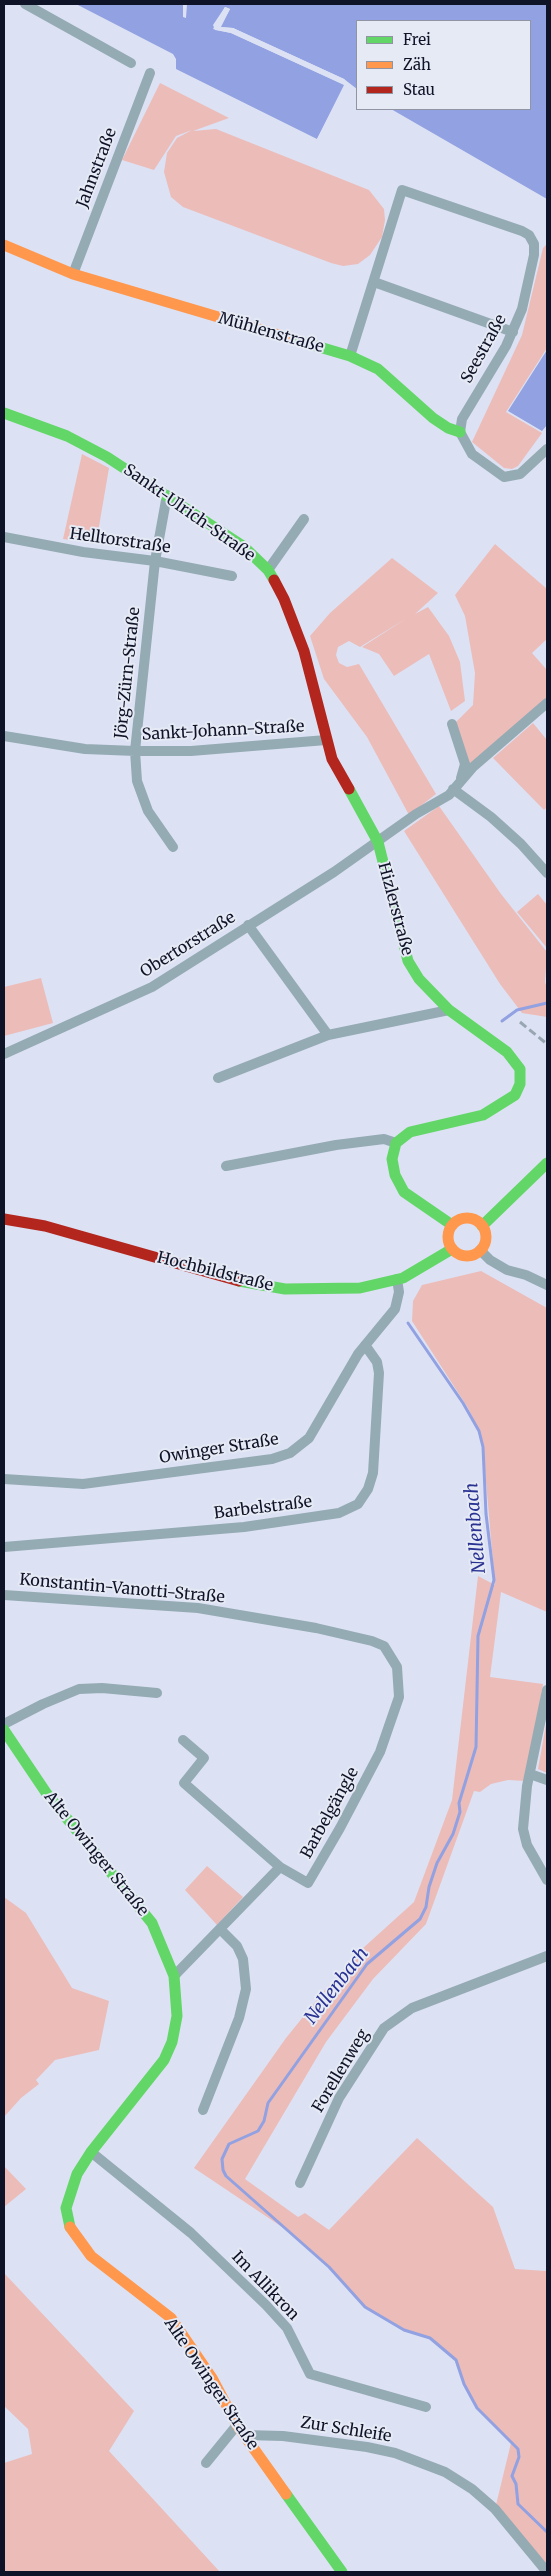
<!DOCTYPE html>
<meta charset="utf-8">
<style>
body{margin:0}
#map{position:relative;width:551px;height:2576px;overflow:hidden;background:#dce2f4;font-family:Merriweather,serif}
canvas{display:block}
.frame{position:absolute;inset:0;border:5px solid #0f1327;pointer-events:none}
.legend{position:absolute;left:356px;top:20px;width:175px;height:90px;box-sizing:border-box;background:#e6eaf5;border:1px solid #9094a3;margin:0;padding:6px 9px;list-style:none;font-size:15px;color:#0f1327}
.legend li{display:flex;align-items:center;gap:10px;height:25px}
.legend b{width:25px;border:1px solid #9094a3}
</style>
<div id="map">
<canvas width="551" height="2576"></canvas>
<div class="frame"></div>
<ul class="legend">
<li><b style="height:6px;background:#63d668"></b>Frei</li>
<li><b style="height:6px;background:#ff974d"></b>Zäh</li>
<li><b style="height:6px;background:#b3261e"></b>Stau</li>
</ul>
</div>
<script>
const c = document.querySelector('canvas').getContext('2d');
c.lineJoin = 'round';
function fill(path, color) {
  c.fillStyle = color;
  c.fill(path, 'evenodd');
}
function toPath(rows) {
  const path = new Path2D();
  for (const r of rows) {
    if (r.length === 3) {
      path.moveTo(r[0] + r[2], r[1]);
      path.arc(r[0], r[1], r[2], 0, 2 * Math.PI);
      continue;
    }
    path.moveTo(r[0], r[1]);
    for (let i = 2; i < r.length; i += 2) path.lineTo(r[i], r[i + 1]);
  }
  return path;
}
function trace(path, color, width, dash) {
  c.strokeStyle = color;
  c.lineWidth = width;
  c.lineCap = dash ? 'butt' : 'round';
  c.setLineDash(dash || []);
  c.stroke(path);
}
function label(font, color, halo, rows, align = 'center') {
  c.font = font + ' Merriweather,serif';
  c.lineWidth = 4;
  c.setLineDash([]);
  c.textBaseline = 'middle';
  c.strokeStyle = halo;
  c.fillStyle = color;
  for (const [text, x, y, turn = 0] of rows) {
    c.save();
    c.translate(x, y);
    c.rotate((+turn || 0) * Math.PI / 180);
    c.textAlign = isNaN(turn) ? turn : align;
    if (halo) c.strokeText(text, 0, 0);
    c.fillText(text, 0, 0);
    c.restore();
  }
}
const green = toPath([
 [160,83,229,118,193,131,216,129,369,190,384,209,385,220,382,237,370,255,358,264,343,266,331,263,183,207,171,197,164,172,167,153,177,138,192,130,176,136,154,170,122,160],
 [547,244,547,348,506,412,542,433,518,466,512,469,504,468,472,442,522,335,543,248],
 [82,454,109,468,96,544,63,539],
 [495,544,547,589,547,639,532,653,547,670,547,697,469,765,455,723,473,705,475,673,465,616,455,595],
 [392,558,438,593,415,614,428,607,449,636,460,662,465,701,451,711,429,654,394,676,379,654,362,647,407,618,360,647,349,641,338,647,336,655,339,663,347,667,359,664,436,794,409,815,367,737,324,679,310,636,330,613],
 [533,723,547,740,547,807,544,810,493,758],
 [439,806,501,894,547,952,545,982,547,989,547,1017,522,1013,500,984,404,831],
 [538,894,547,905,547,948,517,912],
 [41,978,53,1023,4,1036,4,987],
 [481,1271,547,1308,547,1612,501,1592,490,1677,543,1684,526,1781,508,1780,491,1784,480,1792,474,1791,426,1924,373,1979,326,2042,245,2179,298,2217,305,2213,329,2230,417,2138,493,2207,515,2269,547,2271,547,2572,495,2509,511,2443,477,2408,464,2384,456,2360,430,2338,404,2330,365,2307,329,2267,288,2231,194,2168,286,2038,324,1991,362,1949,414,1902,452,1800,478,1576,495,1585,483,1447,479,1431,468,1408,412,1321,413,1301,422,1285],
 [547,1719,547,1773,538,1769],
 [207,1866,243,1897,217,1925,185,1890],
 [4,1897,26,1913,72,1988,109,2001,99,2050,55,2060,36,2080,39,2084,21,2098,4,2117],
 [4,2166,26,2189,4,2207],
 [4,2273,134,2411,109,2451,220,2572,4,2572,4,2463,32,2454,28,2429,4,2406]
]);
const water = toPath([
 [76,4,183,4,183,17,186,18,187,4,547,4,547,199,391,109,530,109,530,21,357,21,357,89,344,79,233,28,220,27,230,9,225,7,213,25,215,30,231,33,345,85,317,139,176,69,176,59,173,54],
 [547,350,547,425,542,431,508,411]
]);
const pier = toPath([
 [225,7,230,9,221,27,233,28,344,79,349,85,348,87,347,86,319,140,317,139,344,85,231,33,213,29]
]);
const stream = toPath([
 [502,1021,517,1010,547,1003],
 [408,1323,463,1403,479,1431,483,1447,486,1514,494,1580,478,1636,476,1747,459,1803,460,1812,453,1834,437,1863,429,1887,426,1907,420,1919,367,1964,268,2103,264,2121,258,2131,229,2144,222,2159,223,2170,226,2176,329,2267,365,2307,404,2330,430,2338,456,2360,464,2384,477,2408,518,2449,519,2457,512,2476,516,2484,518,2504,547,2532]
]);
const street = toPath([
 [25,4,131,63],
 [73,274,150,73],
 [374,282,513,332],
 [350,356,402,190,522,231,529,235,534,244,534,255,522,309,506,346,462,419,460,432,472,454,504,477,520,474,547,449],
 [167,495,155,561,135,751,137,781,148,811,173,847],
 [4,537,83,552,155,561,232,576],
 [268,570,304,519],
 [452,724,465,764,461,778],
 [4,736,85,749,135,751,191,751,326,740],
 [453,789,491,817,521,844,547,873],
 [248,925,328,1035,449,1010],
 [4,1054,152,987,334,872,416,814,449,795,473,767,547,703],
 [218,1078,328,1035],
 [226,1166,336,1145,384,1139,396,1143],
 [480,1250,490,1260,507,1270,526,1275,547,1285],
 [4,1479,83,1484,272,1459,290,1453,309,1438,358,1354,395,1309,399,1292,397,1279],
 [4,1547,244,1527,339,1513,358,1504,368,1489,373,1473,379,1373,377,1362,365,1345],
 [4,1595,198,1608,316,1628,372,1641,384,1646,397,1667,399,1697,380,1752,340,1828,308,1883,280,1867,184,1783,204,1758,183,1740],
 [547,1690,527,1786,523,1829,527,1845,547,1880],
 [4,1724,43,1704,79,1689,102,1688,157,1693],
 [530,1774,547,1780],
 [174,1976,280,1867],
 [203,2110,239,2018,246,1989,243,1959,237,1946,220,1929],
 [91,2152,191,2233,266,2305,287,2328,310,2374,426,2407],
 [300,2183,339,2098,384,2028,412,2008,547,1956],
 [245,2435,283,2436,367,2447,395,2453,445,2472,472,2489,495,2509,547,2572],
 [206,2463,237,2425]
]);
const fast = toPath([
 [289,338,350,356,378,369,433,418,448,428,460,432],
 [4,413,67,436,107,457,243,546,268,570,274,580],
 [349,789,378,842,408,961,419,979,449,1010,507,1052,520,1069,520,1084,515,1095,483,1115,410,1132,396,1143,392,1159,395,1175,404,1192,452,1225],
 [482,1226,547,1163],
 [239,1281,285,1289,360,1288,403,1278,452,1249],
 [4,1730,47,1794,152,1923,174,1976,177,2016,172,2042,164,2060,91,2152,77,2174,66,2208,70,2227],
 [286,2494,342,2572]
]);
const slow = toPath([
 [4,245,73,274,289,338],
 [467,1237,19],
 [70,2227,91,2256,171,2318,212,2378,237,2425,286,2494]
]);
const jam = toPath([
 [274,580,284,599,304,651,332,759,349,789],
 [4,1219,45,1226,239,1281]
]);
const rail = toPath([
 [520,1022,547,1044]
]);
const streetNames = [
 ["Jahnstraße",97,168,-69],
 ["Mühlenstraße",271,333,16],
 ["Seestraße",484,349,-61],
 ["Sankt-Ulrich-Straße",189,513,35],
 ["Helltorstraße",120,541,8],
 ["Jörg-Zürn-Straße",128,673,-84],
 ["Sankt-Johann-Straße",223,731,-3],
 ["Hizlerstraße",395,909,75],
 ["Obertorstraße",188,945,-32],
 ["Hochbildstraße",215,1272,14],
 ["Owinger Straße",219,1449,-9],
 ["Barbelstraße",263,1508,-7],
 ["Konstantin-Vanotti-Straße",122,1589,5],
 ["Barbelgängle",330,1813,-61],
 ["Alte Owinger Straße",96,1854,51],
 ["Forellenweg",341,2071,-59],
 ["Im Allikron",265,2286,46],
 ["Alte Owinger Straße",211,2384,56],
 ["Zur Schleife",346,2430,9]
];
const waterNames = [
 ["Nellenbach",476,1528,-95],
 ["Nellenbach",337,1986,-52]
];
fill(green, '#ecbcb9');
fill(water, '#91a1e1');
fill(pier, '#dce2f4');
trace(stream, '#91a1e1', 3);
trace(street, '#95abb4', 10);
trace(fast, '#63d668', 11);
trace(slow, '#ff974d', 11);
trace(jam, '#b3261e', 11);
trace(rail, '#98a6b2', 3, [8, 4]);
label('16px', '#0f1327', '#e6eaf5', streetNames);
label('italic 18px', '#293293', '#e6eaf5', waterNames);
</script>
